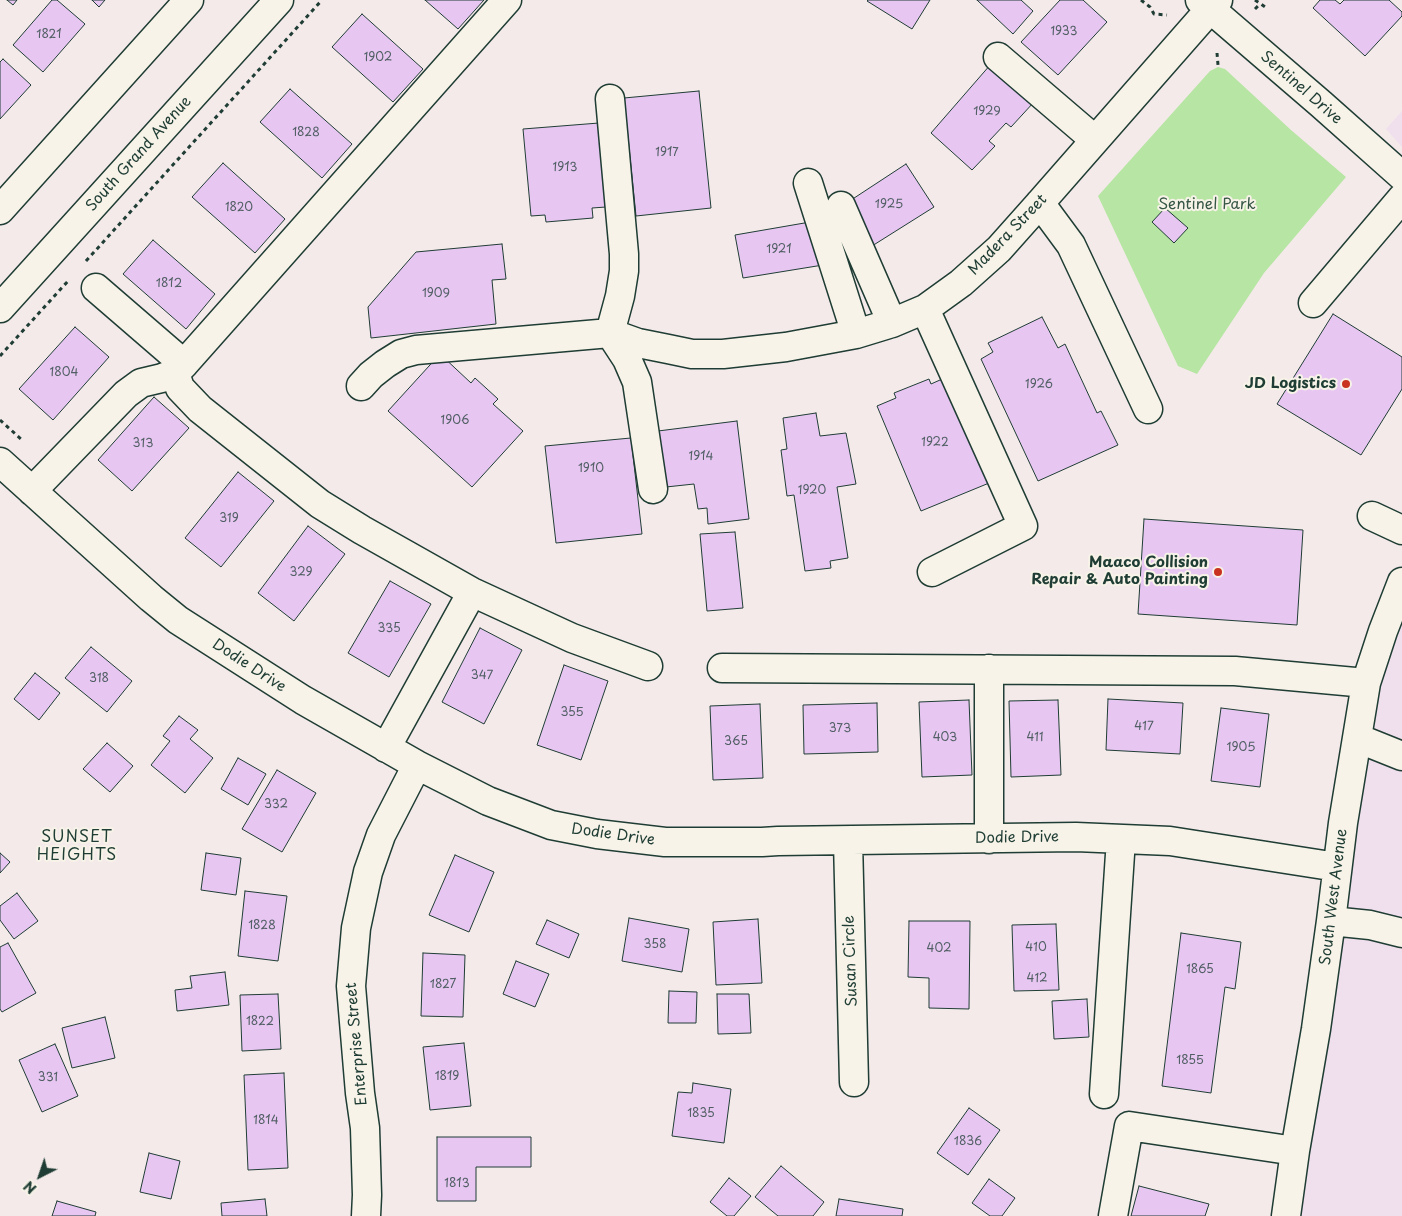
<!DOCTYPE html>
<style>
body{margin:0}
#map{position:relative;width:1402px;height:1216px;overflow:hidden;background:#f4eaea;font-family:"Playpen Sans",sans-serif}
canvas{display:block}
.north{position:absolute;left:15px;top:1151px;width:50px;height:50px;-webkit-text-stroke:4px #f7f3e8;paint-order:stroke;rotate:221deg;font-size:14px;font-weight:700;line-height:20px;text-align:center;color:#1f3d34}
.north::after{content:'';display:block;margin:auto;width:18px;height:22px;background:#1f3d34;clip-path:polygon(50% 0,100% 100%,50% 72%,0 100%)}
</style>
<div id="map">
<canvas width="1402" height="1216"></canvas>
<div class="north">N</div>
</div>
<script>
const c = document.querySelector('canvas').getContext('2d');
c.lineJoin = 'round';
function fill(path, color) {
  c.fillStyle = color;
  c.fill(path, 'evenodd');
}
function toPath(rows) {
  const path = new Path2D();
  for (const r of rows) {
    path.moveTo(r[0], r[1]);
    for (let i = 2; i < r.length; i += 2) path.lineTo(r[i], r[i + 1]);
  }
  return path;
}
function trace(path, color, width, dash) {
  c.strokeStyle = color;
  c.lineWidth = width;
  c.lineCap = dash ? 'butt' : 'round';
  c.setLineDash(dash || []);
  c.stroke(path);
}
function label(font, color, halo, rows, align = 'center') {
  c.font = font + ' "Playpen Sans",sans-serif';
  c.lineWidth = 4;
  c.setLineDash([]);
  c.textBaseline = 'middle';
  c.strokeStyle = halo;
  c.fillStyle = color;
  for (const [text, x, y, turn = 0] of rows) {
    c.save();
    c.translate(x, y);
    c.rotate((+turn || 0) * Math.PI / 180);
    c.textAlign = isNaN(turn) ? turn : align;
    if (halo) c.strokeText(text, 0, 0);
    c.fillText(text, 0, 0);
    c.restore();
  }
}
const built = toPath([
 [1402,111,1402,147,1386,129],
 [1402,589,1402,1216,1289,1216,1346,815]
]);
const green = toPath([
 [1218,67,1225,69,1291,130,1346,177,1264,273,1197,374,1178,366,1098,196,1210,71]
]);
const building = toPath([
 [7,0,17,0,13,5,7,0],
 [52,0,57,0,85,24,43,72,13,45,52,0],
 [92,0,105,0,99,7,92,0],
 [425,0,484,0,458,29,425,0],
 [868,0,930,0,912,29,867,1,868,0],
 [977,0,1021,0,1033,11,1013,34,977,0],
 [1060,0,1083,0,1107,22,1058,75,1021,42,1060,0],
 [1320,0,1335,0,1340,4,1344,0,1389,0,1402,12,1402,16,1365,56,1313,8,1320,0],
 [362,14,423,69,393,102,332,47,362,14],
 [3,59,31,85,0,119,0,62,3,59],
 [991,64,1034,102,1011,127,1006,123,989,141,995,146,972,170,931,133,991,64],
 [290,89,352,144,322,178,260,122,290,89],
 [699,91,711,208,636,216,624,98,699,91],
 [599,123,606,207,592,208,593,218,546,222,545,215,531,216,523,129,599,123],
 [223,163,285,219,255,253,192,197,223,163],
 [906,164,934,207,872,246,845,204,906,164],
 [1165,208,1188,228,1174,243,1152,222,1165,208],
 [816,221,823,265,743,278,735,235,816,221],
 [153,240,215,294,186,329,123,274,153,240],
 [502,244,506,279,492,280,496,324,371,338,368,307,416,252,502,244],
 [1333,314,1402,357,1402,389,1361,455,1277,404,1333,314],
 [1042,317,1058,348,1065,344,1097,413,1101,411,1118,445,1038,481,981,359,993,352,988,343,1042,317],
 [75,327,109,357,53,420,19,389,75,327],
 [440,354,471,383,475,378,498,399,493,404,523,431,472,487,388,411,440,354],
 [949,376,994,481,921,511,877,406,896,398,894,393,929,379,931,384,949,376],
 [154,397,189,428,132,491,98,460,154,397],
 [816,413,820,436,846,433,856,484,837,487,848,558,830,561,831,568,805,571,794,495,787,496,781,450,787,449,783,418,816,413],
 [737,421,749,519,708,524,707,508,698,509,694,484,666,487,658,431,737,421],
 [631,438,642,534,556,543,545,446,631,438],
 [238,472,274,501,221,567,185,538,238,472],
 [1144,519,1303,530,1297,625,1138,614,1144,519],
 [308,526,345,554,294,621,258,593,308,526],
 [735,532,743,608,707,611,700,534,735,532],
 [390,581,431,604,389,677,348,653,390,581],
 [480,628,522,650,484,724,442,702,480,628],
 [91,647,132,681,107,712,65,678,91,647],
 [564,665,608,681,581,760,537,745,564,665],
 [35,673,60,693,39,720,14,699,35,673],
 [1108,699,1183,703,1180,754,1106,750,1108,699],
 [969,700,972,775,922,777,919,702,969,700],
 [1058,700,1061,775,1011,777,1009,701,1058,700],
 [877,703,878,752,804,754,803,705,877,703],
 [760,704,763,778,713,780,710,706,760,704],
 [1221,708,1269,714,1260,787,1211,781,1221,708],
 [179,716,198,730,190,739,213,758,185,793,151,765,170,741,163,736,179,716],
 [107,743,133,766,110,792,83,769,107,743],
 [238,758,266,774,248,805,221,789,238,758],
 [277,770,316,793,282,852,242,829,277,770],
 [0,853,10,862,0,873,0,853],
 [206,853,241,858,236,895,201,890,206,853],
 [455,855,494,872,469,932,429,915,455,855],
 [245,891,287,896,278,961,238,956,245,891],
 [17,893,38,921,14,939,0,920,0,906,17,893],
 [629,918,689,929,682,972,622,961,629,918],
 [758,919,762,983,716,985,713,922,758,919],
 [547,920,579,934,569,958,536,944,547,920],
 [909,921,970,921,969,1009,929,1008,929,978,908,977,909,921],
 [1056,924,1059,990,1014,991,1012,925,1056,924],
 [1181,933,1241,942,1235,989,1225,987,1211,1093,1162,1086,1181,933],
 [8,943,36,993,2,1012,0,1009,0,947,8,943],
 [423,953,465,955,463,1017,421,1016,423,953],
 [516,961,549,974,535,1007,503,994,516,961],
 [225,972,229,1005,177,1011,175,990,192,988,190,976,225,972],
 [669,991,697,992,696,1023,668,1023,669,991],
 [278,994,281,1049,242,1051,240,995,278,994],
 [717,994,749,994,751,1033,718,1034,717,994],
 [1087,999,1089,1037,1054,1039,1052,1001,1087,999],
 [105,1017,115,1058,72,1068,62,1028,105,1017],
 [464,1043,471,1106,430,1110,423,1047,464,1043],
 [55,1044,78,1096,42,1112,19,1060,55,1044],
 [284,1073,288,1168,248,1170,244,1075,284,1073],
 [693,1083,731,1089,724,1143,672,1136,678,1092,692,1093,693,1083],
 [969,1108,1000,1130,968,1175,937,1153,969,1108],
 [437,1137,531,1137,531,1167,476,1167,476,1201,437,1201,437,1137],
 [149,1153,180,1161,171,1199,140,1192,149,1153],
 [781,1166,824,1202,813,1216,778,1216,755,1197,781,1166],
 [729,1178,751,1196,734,1216,727,1216,710,1202,729,1178],
 [989,1179,1015,1198,1002,1216,990,1216,972,1203,989,1179],
 [1139,1186,1209,1204,1205,1216,1131,1216,1139,1186],
 [265,1199,267,1216,222,1216,221,1203,265,1199],
 [839,1199,903,1209,902,1216,836,1216,839,1199],
 [57,1201,96,1212,95,1216,52,1216,57,1201]
]);
const path = toPath([
 [1141,0,1150,7,1154,14,1167,15],
 [1255,0,1268,9],
 [1255,9,1260,4],
 [1217,53,1218,65],
 [86,261,322,0],
 [0,356,68,281],
 [0,420,22,440]
]);
const minor = toPath([
 [1200,0,1321,104,1402,176],
 [998,57,1095,140],
 [610,99,624,254,624,271,620,296,610,333,627,359,637,382,653,489],
 [808,183,856,334],
 [1040,203,1071,245,1148,409],
 [841,206,892,323],
 [0,210,189,0],
 [96,288,184,364],
 [1313,303,1402,198],
 [0,308,279,0],
 [925,309,1023,526,932,572],
 [175,373,180,388,200,409,320,504,362,530,472,592,572,638,648,666],
 [361,386,371,375,385,364,401,354,416,350,610,333,638,343,668,349,692,354,723,354,786,347,856,334,892,323,925,309,961,283,999,249,1040,203,1218,0],
 [0,462,151,598,178,620,303,700,417,765,488,801,551,825,597,834,665,842,762,842,778,841,1076,837,1170,841,1337,867],
 [32,491,126,394,141,383,162,378,175,373,184,364,507,0],
 [1372,516,1402,530],
 [722,668,1235,671,1366,683],
 [989,669,989,839],
 [1357,738,1402,756],
 [386,748,472,592],
 [848,841,854,1082],
 [1331,921,1370,925,1402,933],
 [1104,1094,1121,839],
 [366,1216,367,1195,365,1128,360,1093,351,986,356,928,368,872,381,835,417,765],
 [1113,1216,1129,1126,1295,1151],
 [1286,1216,1295,1151,1316,1029,1331,921,1343,823,1366,683,1383,631,1402,582]
]);
const markers = [
 [1346,384,5,"#c8321e"],
 [1218,572,5,"#c8321e"]
];
const numberNames = [
 ["1933",1064,32],
 ["1821",49,35],
 ["1902",378,58],
 ["1929",987,112],
 ["1828",306,133],
 ["1917",667,153],
 ["1913",565,168],
 ["1925",889,205],
 ["1820",239,208],
 ["1921",779,250],
 ["1812",169,284],
 ["1909",436,294],
 ["1804",64,373],
 ["1926",1039,385],
 ["1906",455,421],
 ["1922",935,443],
 ["313",143,444],
 ["1914",701,457],
 ["1910",591,469],
 ["1920",812,491],
 ["319",229,519],
 ["329",301,573],
 ["335",389,629],
 ["347",482,676],
 ["318",99,679],
 ["355",572,713],
 ["417",1144,727],
 ["373",840,729],
 ["403",945,738],
 ["411",1035,738],
 ["365",736,742],
 ["1905",1241,748],
 ["332",276,805],
 ["1828",262,926],
 ["358",655,945],
 ["410",1036,948],
 ["402",939,949],
 ["1865",1200,970],
 ["412",1037,979],
 ["1827",443,985],
 ["1822",260,1022],
 ["1855",1190,1061],
 ["1819",447,1077],
 ["331",48,1078],
 ["1835",701,1114],
 ["1814",266,1121],
 ["1836",968,1142],
 ["1813",457,1184]
];
const streetNames = [
 ["Sentinel Drive",1301,88,41],
 ["South Grand Avenue",139,154,-48],
 ["Madera Street",1008,235,-46],
 ["Dodie Drive",249,666,33],
 ["Dodie Drive",613,835,8],
 ["Dodie Drive",1017,838,-1],
 ["South West Avenue",1334,897,-83],
 ["Susan Circle",851,961,-92],
 ["Enterprise Street",357,1044,-95]
];
const parkNames = [
 ["Sentinel Park",1207,205]
];
const poiNames = [
 ["JD Logistics",1336,384],
 ["Maaco Collision",1208,563],
 ["Repair & Auto Painting",1208,580]
];
const neighbourhoodNames = [
 ["SUNSET",77,838],
 ["HEIGHTS",77,856]
];
fill(built, '#f0dfec');
fill(green, '#b7e5a3');
fill(building, '#e7c6f2');
trace(building, '#1f3d34', 1);
trace(minor, '#1f3d34', 31);
trace(path, '#1f3d34', 3, [4, 4]);
trace(minor, '#f7f3e8', 28);
for (const [x, y, r, color] of markers) {
  const dot = new Path2D();
  dot.arc(x, y, r, 0, 2 * Math.PI);
  c.fillStyle = color;
  c.fill(dot);
  trace(dot, '#f7f3e8', 2);
}
label('12px', '#515f64', null, numberNames);
label('15px', '#1f3d34', '#f7f3e8', streetNames);
label('15px', '#365645', '#f7f3e8', parkNames);
label('bold 15px', '#1f3d34', '#f7f3e8', poiNames, 'right');
c.letterSpacing = '1px';
label('16px', '#1f3d34', '#f7f3e8', neighbourhoodNames);
c.letterSpacing = '0px';
</script>
